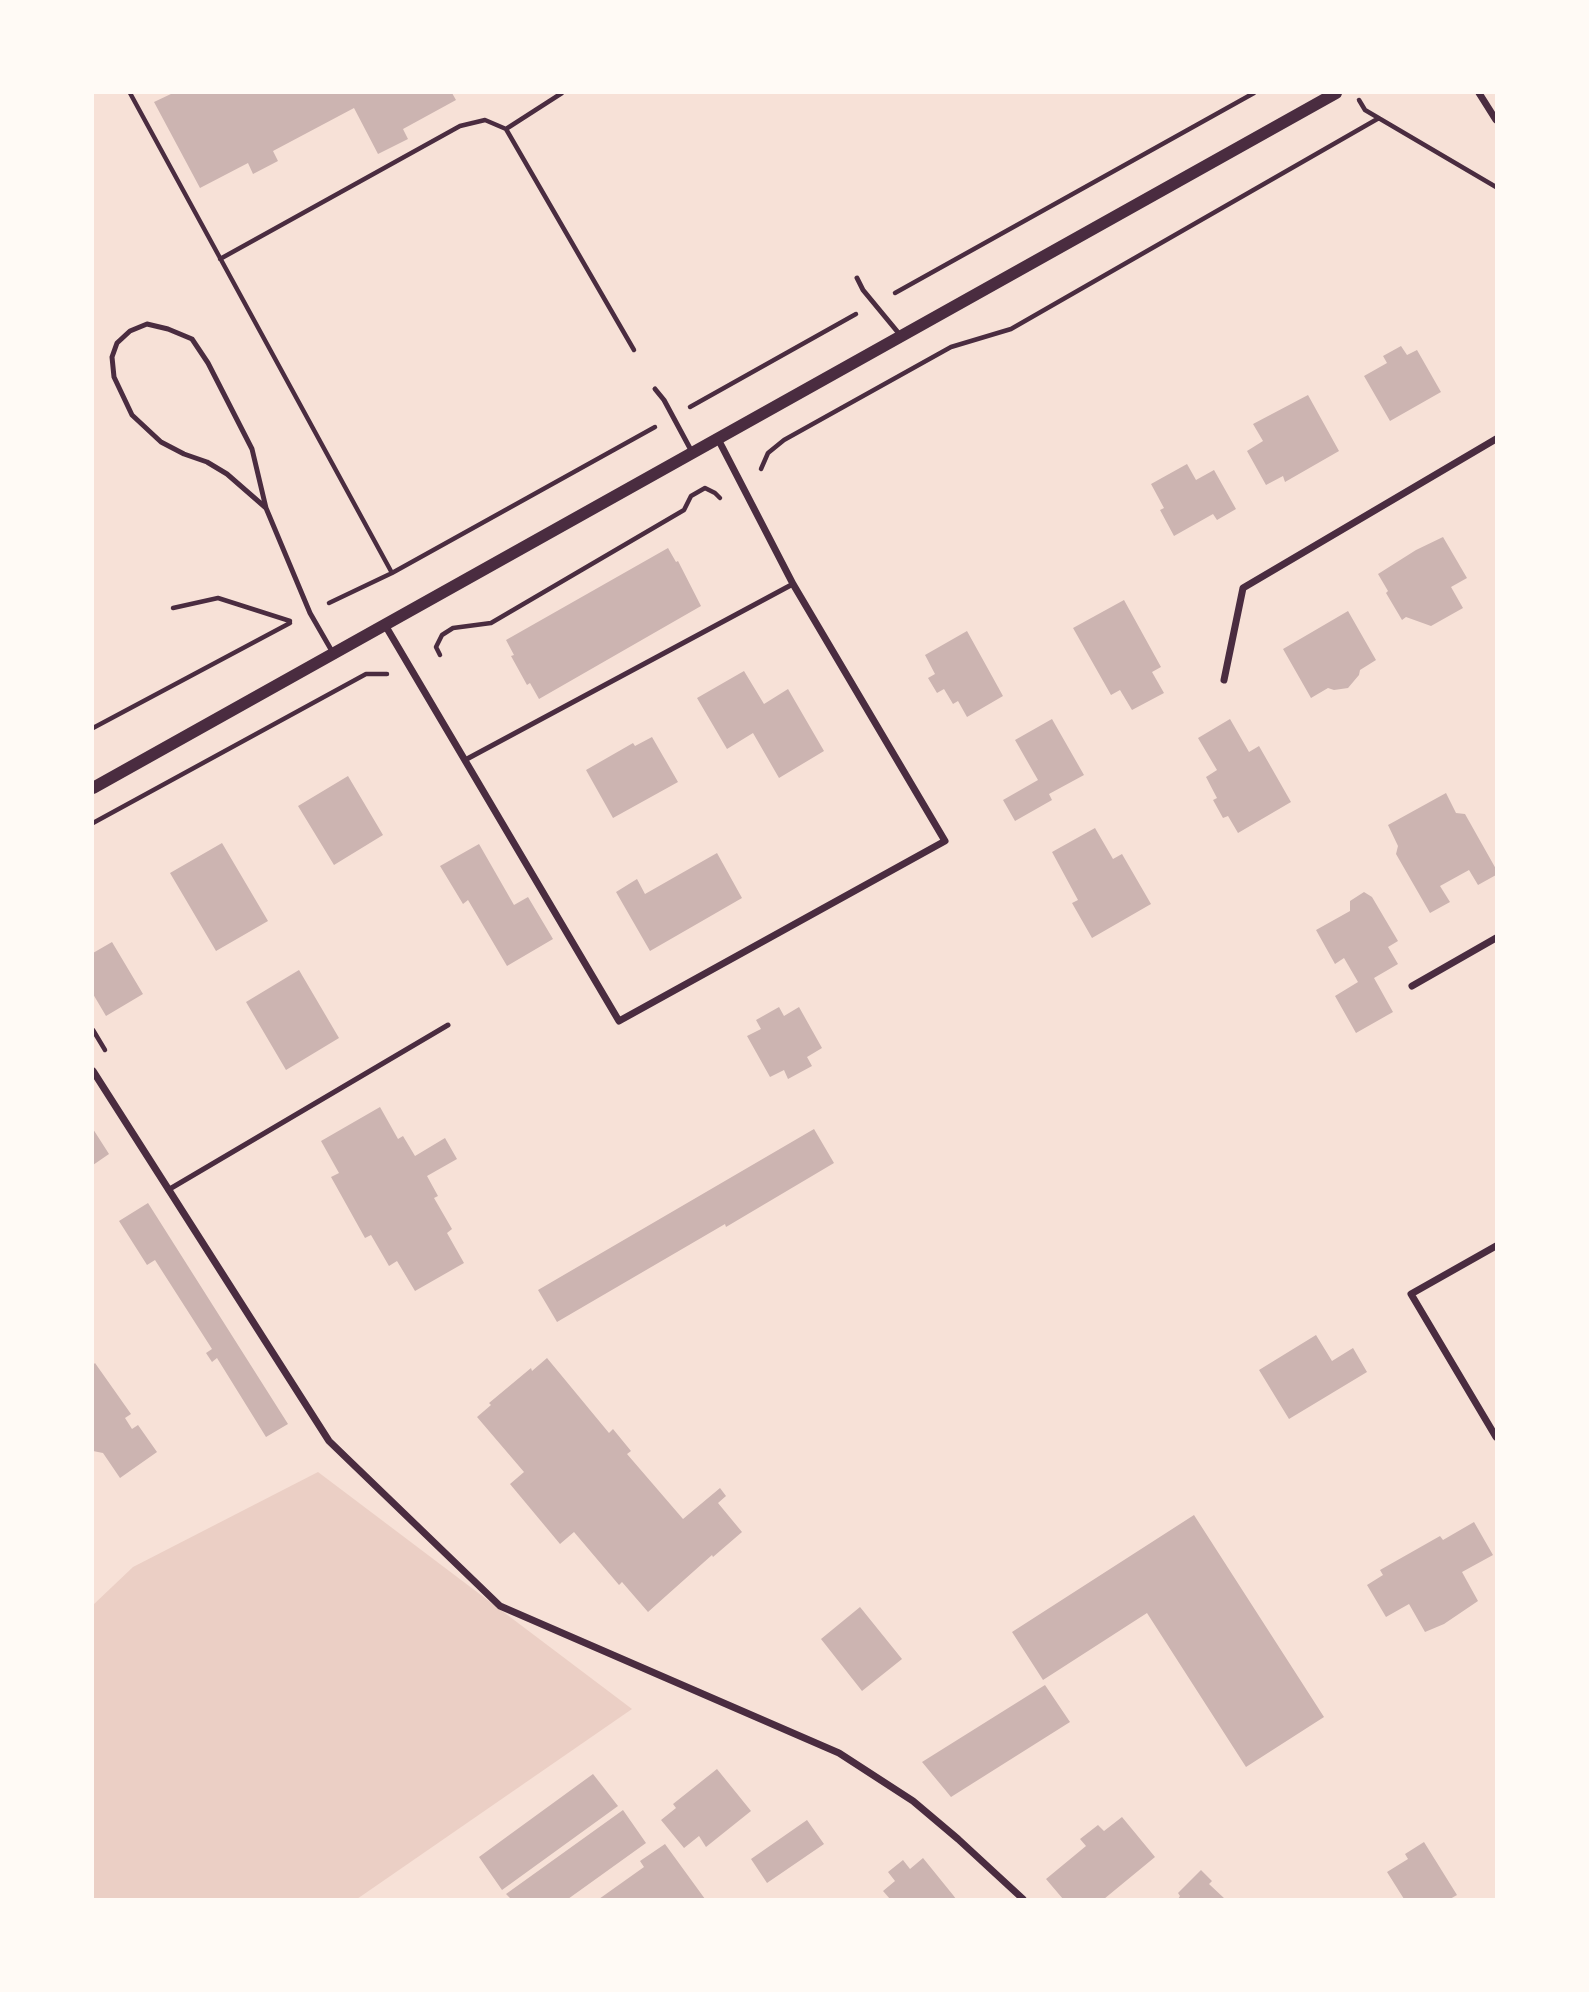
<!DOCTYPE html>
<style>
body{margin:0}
#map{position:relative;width:1589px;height:1992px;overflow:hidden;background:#f7e1d7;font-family:Montserrat,sans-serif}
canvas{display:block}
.frame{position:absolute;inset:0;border:94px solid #fffaf5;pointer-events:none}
</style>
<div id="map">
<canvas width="1589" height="1992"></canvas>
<div class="frame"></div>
</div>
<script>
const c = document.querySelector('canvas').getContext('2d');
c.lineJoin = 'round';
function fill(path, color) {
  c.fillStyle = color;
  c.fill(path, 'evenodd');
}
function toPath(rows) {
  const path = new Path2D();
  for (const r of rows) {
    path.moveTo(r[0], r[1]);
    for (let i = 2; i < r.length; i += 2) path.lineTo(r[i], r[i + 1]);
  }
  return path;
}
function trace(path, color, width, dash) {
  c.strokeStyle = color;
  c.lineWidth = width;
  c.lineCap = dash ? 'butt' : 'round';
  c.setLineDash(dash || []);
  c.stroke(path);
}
const green = toPath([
 [318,1472,632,1709,357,1899,93,1899,93,1605,133,1567]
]);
const building = toPath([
 [173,93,452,93,456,100,403,129,408,139,378,154,354,108,273,151,278,161,253,174,248,163,200,188,154,102],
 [1401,346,1407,355,1417,350,1441,392,1390,421,1364,376,1387,363,1383,356],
 [1308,395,1339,451,1285,482,1283,476,1266,485,1247,451,1263,441,1253,424],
 [1187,464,1196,480,1214,470,1236,509,1217,520,1213,514,1174,536,1160,510,1164,508,1151,484],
 [1443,537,1467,578,1451,587,1463,608,1431,626,1406,617,1402,620,1386,593,1388,591,1378,574,1416,550],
 [668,548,676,562,678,561,701,606,539,699,530,683,527,685,511,656,514,655,506,640],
 [1124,600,1161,667,1152,672,1164,693,1132,710,1120,690,1111,695,1073,628],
 [1348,611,1376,660,1360,670,1359,675,1348,688,1334,690,1328,688,1311,698,1283,649],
 [967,631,1003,696,967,717,958,701,953,704,944,689,937,693,928,678,935,674,925,655],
 [744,671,764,704,788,689,824,751,779,778,753,733,727,749,697,698],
 [1052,719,1084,775,1049,794,1052,800,1015,821,1003,800,1038,780,1015,740],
 [1230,719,1249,752,1259,746,1291,802,1238,833,1228,816,1223,818,1213,800,1217,798,1206,777,1217,770,1198,738],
 [652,737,678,782,613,818,586,770,633,743,635,746],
 [348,776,383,835,334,865,298,806],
 [1446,793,1456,813,1465,814,1496,869,1496,875,1478,885,1469,870,1440,886,1450,902,1430,913,1396,854,1398,846,1388,825],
 [1095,828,1113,859,1122,854,1151,904,1092,938,1072,903,1078,900,1052,852],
 [222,843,268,921,216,951,170,873],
 [479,844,514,905,528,897,553,939,507,966,468,900,463,904,440,866],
 [717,853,742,898,650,951,616,892,637,879,645,894],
 [1364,892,1372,897,1398,941,1388,947,1398,964,1374,978,1393,1012,1356,1033,1335,996,1358,982,1344,958,1335,964,1316,930,1350,911,1350,901],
 [112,942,143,994,106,1016,93,994,93,953],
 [299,970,339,1038,286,1070,246,1002],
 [779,1007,784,1016,799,1007,822,1048,807,1057,812,1066,788,1079,784,1070,770,1077,747,1036,761,1029,756,1020],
 [380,1107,398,1139,403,1136,415,1156,445,1138,457,1159,427,1176,438,1196,434,1198,452,1229,447,1233,464,1263,415,1291,397,1261,389,1266,371,1235,365,1238,331,1177,339,1173,321,1141],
 [93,1129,109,1154,93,1165],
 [814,1129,834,1163,726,1227,725,1224,557,1322,538,1290],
 [148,1203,288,1424,266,1437,217,1358,212,1362,206,1353,212,1349,155,1260,147,1265,119,1221],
 [1316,1335,1332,1361,1353,1348,1367,1372,1289,1419,1259,1370],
 [547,1358,609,1433,613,1429,631,1451,627,1454,683,1519,720,1488,726,1496,718,1503,742,1532,713,1557,712,1555,648,1612,622,1582,619,1585,574,1532,560,1544,510,1484,524,1472,477,1417,491,1405,489,1403,531,1368,532,1371],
 [95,1363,131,1414,125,1418,132,1429,138,1425,157,1452,120,1478,103,1453,93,1451,93,1365],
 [1194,1515,1324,1717,1246,1767,1147,1613,1043,1680,1012,1632],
 [1474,1522,1493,1555,1462,1572,1478,1601,1444,1624,1425,1632,1409,1604,1386,1617,1367,1585,1383,1575,1380,1570,1440,1536,1443,1540],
 [860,1607,902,1659,862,1691,821,1639],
 [1045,1685,1070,1722,951,1797,922,1762],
 [717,1769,751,1811,706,1847,699,1836,684,1848,661,1820,676,1808,673,1804],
 [593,1774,618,1806,502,1890,479,1857],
 [623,1810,646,1843,568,1899,511,1899,506,1894],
 [1122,1817,1155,1857,1104,1899,1063,1899,1046,1879,1086,1846,1080,1839,1098,1825,1104,1831],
 [807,1820,824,1844,767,1883,751,1859],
 [1424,1842,1457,1895,1450,1899,1404,1899,1387,1872,1408,1859,1405,1854],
 [665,1844,705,1899,599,1899,644,1867,640,1861],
 [923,1858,953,1895,956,1899,890,1899,883,1891,895,1881,888,1872,903,1860,910,1869],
 [1201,1870,1212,1881,1209,1884,1225,1899,1178,1899,1180,1896,1178,1893]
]);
const path = toPath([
 [130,93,392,573,329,603],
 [1359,100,1365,110,1496,187],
 [506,129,562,93],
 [220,259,460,126,485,120,506,129,634,350],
 [895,293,1254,93],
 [690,407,856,314],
 [761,469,768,453,784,440,951,347,1011,329,1379,118],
 [392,573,655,427],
 [173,608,218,598,290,621],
 [440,655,436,647,442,635,453,628,491,623,684,510,691,496,705,488,715,493,720,498],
 [93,728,290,623],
 [93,823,366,674,387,674],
 [93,1030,105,1050]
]);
const service = toPath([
 [857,278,863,290,901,336],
 [655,389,664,400,692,452],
 [266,508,227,474,207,462,184,454,161,442,132,415,114,377,112,357,117,343,130,331,147,324,168,329,192,339,208,363,252,449,266,508,310,613,333,653],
 [465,760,793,584],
 [168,1190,448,1025]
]);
const minor = toPath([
 [1479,93,1496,120],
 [385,625,619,1021,945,841,793,584,718,439],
 [1224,680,1243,588,1496,439],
 [1412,986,1496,938],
 [93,1071,329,1441,500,1606,839,1753,913,1801,958,1839,1023,1899],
 [1496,1246,1411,1294,1496,1437]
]);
const tertiary = toPath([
 [93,788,1336,93]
]);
fill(green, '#ebcfc5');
fill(building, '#ccb4b1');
trace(path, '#4a2c40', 4.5);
trace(service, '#4a2c40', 5);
trace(minor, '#4a2c40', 7);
trace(tertiary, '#4a2c40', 12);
</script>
